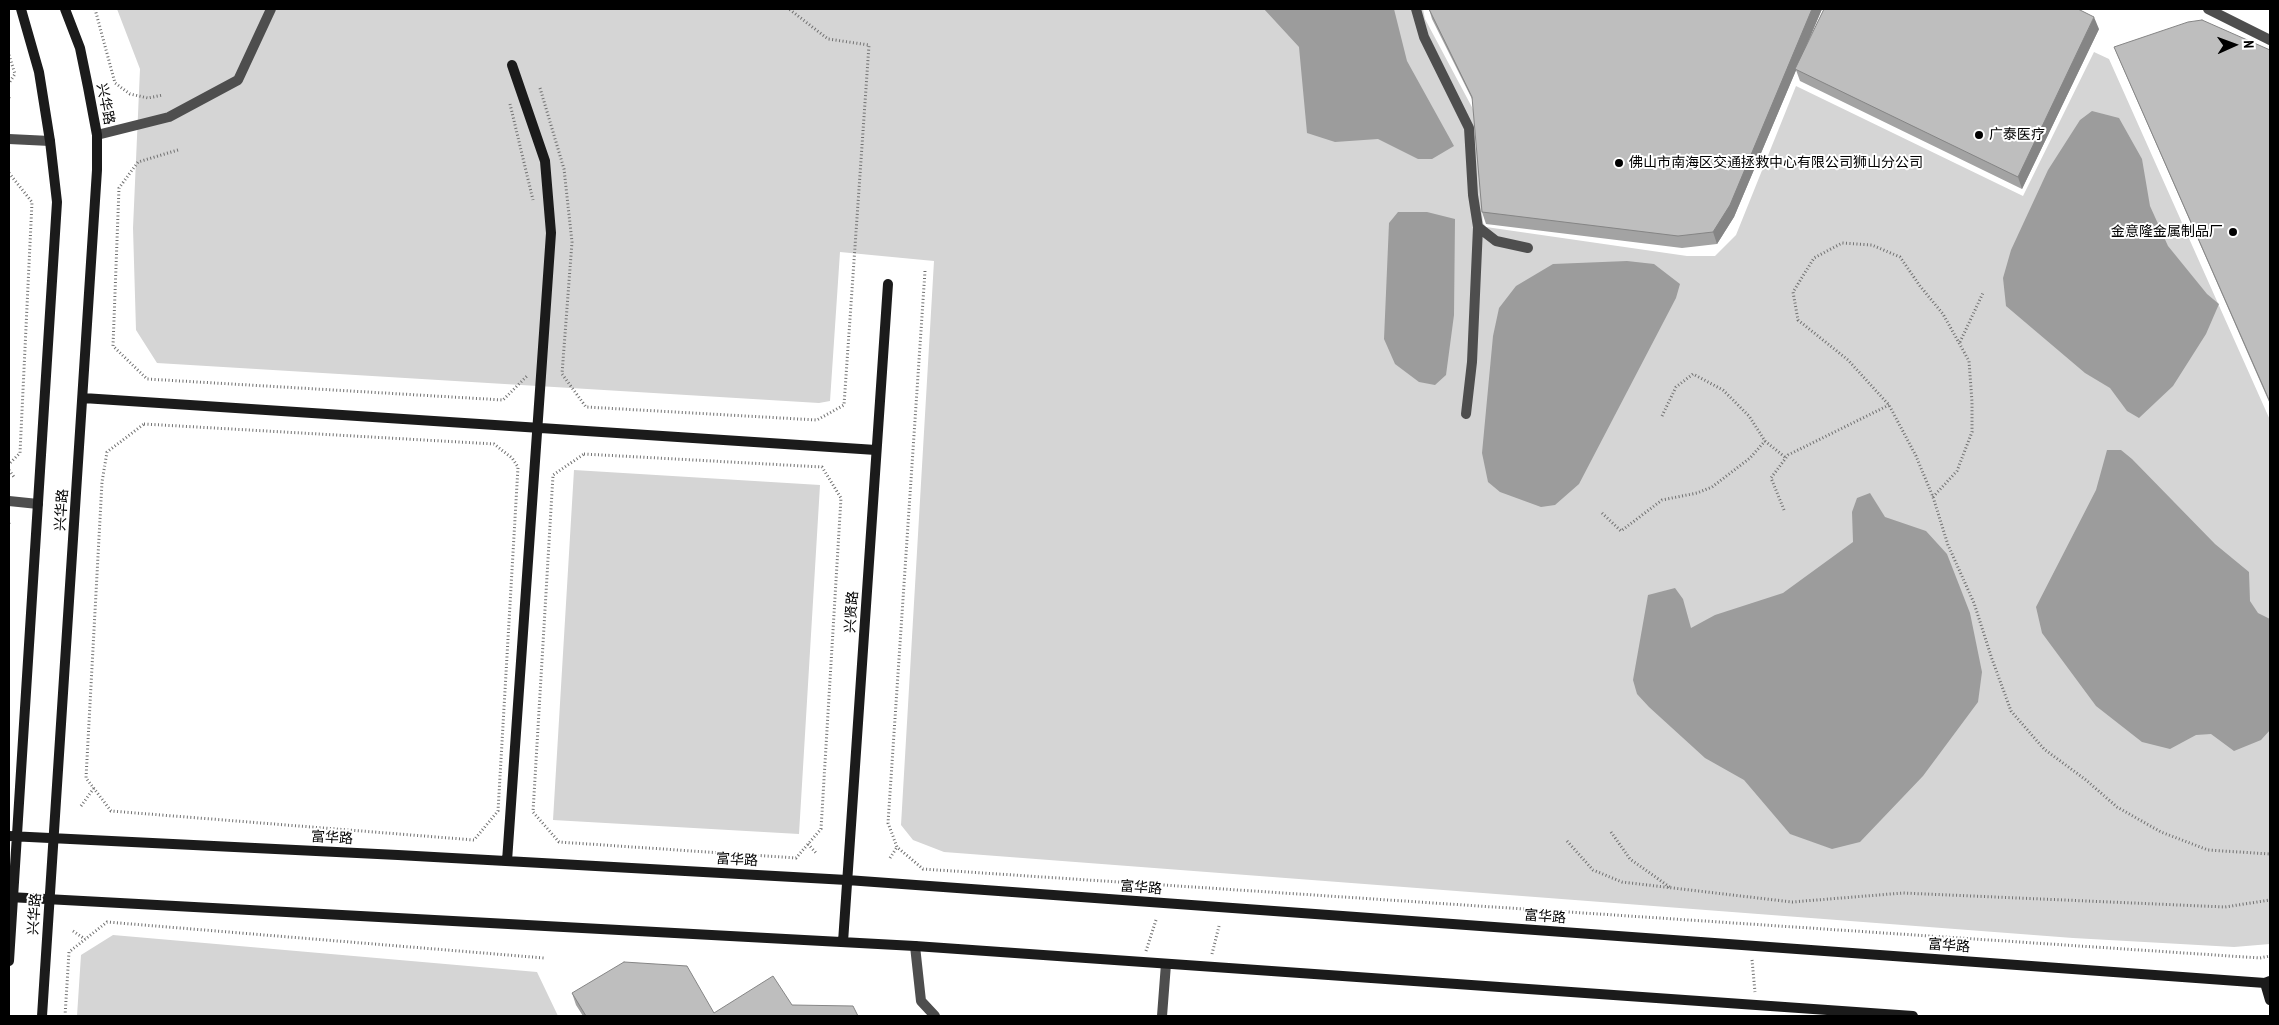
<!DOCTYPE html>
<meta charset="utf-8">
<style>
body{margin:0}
#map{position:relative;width:2279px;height:1025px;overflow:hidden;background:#fff;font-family:"PT Sans Narrow",sans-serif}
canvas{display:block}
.frame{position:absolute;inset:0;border:10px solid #000;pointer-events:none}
.north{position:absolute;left:2209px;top:20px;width:50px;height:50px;-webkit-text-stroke:4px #fff;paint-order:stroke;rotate:88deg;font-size:14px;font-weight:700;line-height:20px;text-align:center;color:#000}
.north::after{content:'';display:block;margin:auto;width:18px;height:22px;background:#000;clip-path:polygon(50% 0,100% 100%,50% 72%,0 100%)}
</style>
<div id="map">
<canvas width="2279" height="1025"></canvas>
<div class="frame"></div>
<div class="north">N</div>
</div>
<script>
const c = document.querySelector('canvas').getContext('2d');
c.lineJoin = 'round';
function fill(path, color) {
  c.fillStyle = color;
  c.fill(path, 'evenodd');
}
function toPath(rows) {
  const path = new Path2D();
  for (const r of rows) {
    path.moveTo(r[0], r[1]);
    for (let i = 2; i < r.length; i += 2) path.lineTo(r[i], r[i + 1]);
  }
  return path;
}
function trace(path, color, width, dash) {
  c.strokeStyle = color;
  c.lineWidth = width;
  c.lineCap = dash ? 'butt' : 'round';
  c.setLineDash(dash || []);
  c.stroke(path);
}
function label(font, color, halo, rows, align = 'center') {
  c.font = font + ' "PT Sans Narrow","Noto Sans SC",sans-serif';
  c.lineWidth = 4;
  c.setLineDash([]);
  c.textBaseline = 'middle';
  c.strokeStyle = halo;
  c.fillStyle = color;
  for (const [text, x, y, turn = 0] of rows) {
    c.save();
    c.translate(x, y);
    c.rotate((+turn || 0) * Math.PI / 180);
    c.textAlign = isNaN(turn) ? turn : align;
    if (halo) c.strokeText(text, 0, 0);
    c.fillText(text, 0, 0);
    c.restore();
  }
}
const green = toPath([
 [117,9,1423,9,1425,19,1474,111,1483,223,1486,227,1687,256,1715,256,1736,235,1796,86,2023,196,2094,52,2109,59,2270,420,2270,944,2234,947,2073,938,1601,902,944,852,913,840,901,825,934,261,840,252,830,401,819,403,157,363,136,330,133,228,140,69],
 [574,470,820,485,799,834,553,820],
 [113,935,537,972,558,1016,77,1016,81,955]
]);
const water = toPath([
 [1264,9,1394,9,1407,61,1454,146,1432,159,1418,159,1378,139,1335,142,1307,133,1299,47],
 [2092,111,2119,118,2142,159,2150,206,2168,246,2207,294,2219,304,2206,334,2173,386,2139,418,2127,411,2110,388,2085,373,2006,306,2003,278,2011,250,2048,170,2080,120],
 [1398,212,1427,212,1455,219,1454,315,1446,375,1435,385,1419,382,1395,364,1384,339,1389,223],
 [1627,261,1654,264,1680,284,1676,298,1579,484,1555,505,1541,507,1500,492,1488,482,1482,453,1493,336,1499,308,1516,286,1553,264],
 [2107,450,2121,450,2132,459,2215,544,2249,572,2250,601,2258,613,2270,619,2270,730,2261,740,2234,751,2211,734,2196,735,2170,749,2142,742,2096,706,2042,633,2036,607,2096,490],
 [1870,493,1885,517,1926,531,1947,554,1970,613,1982,672,1978,702,1923,776,1860,842,1832,849,1790,834,1744,780,1705,758,1649,707,1637,694,1633,680,1648,595,1675,588,1683,599,1691,628,1715,615,1783,593,1853,542,1852,512,1857,498]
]);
const path = toPath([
 [95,9,115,83,130,94,148,98,163,95],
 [9,55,15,74,9,83],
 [540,88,564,169,572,242,562,374,586,407,817,420,844,405,869,45,828,39,789,9],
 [9,98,10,99],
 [510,104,533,200],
 [178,150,138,162,119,188,113,346,147,379,503,400,528,375],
 [9,173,32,202,20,453,9,464],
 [925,271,888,823,897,847,923,869,2260,958,2270,956],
 [1960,342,1983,293],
 [1662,416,1676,387,1693,374,1723,390,1749,416,1765,441,1786,458],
 [144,424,494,444,512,458,518,467,498,811,474,840,111,811,86,778,102,482,107,452,144,424],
 [584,454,822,467,841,498,821,829,796,858,559,842,533,812,553,475,584,454],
 [9,470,14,477],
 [1933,497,1957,471,1972,432,1972,402,1969,361,1943,314,1920,286,1900,257,1872,245,1842,243,1814,258,1793,292,1798,320,1848,360,1889,405,1916,456,1933,497,1948,545,1974,603,1992,659,2011,711,2044,749,2086,780,2117,807,2161,832,2208,850,2270,854],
 [1784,510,1771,478,1788,455,1889,405],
 [1602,513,1621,531,1662,500,1697,493,1712,487,1750,458,1765,441],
 [9,523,11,521],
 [81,806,94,788],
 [1611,832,1630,859,1671,888],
 [1567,841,1593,870,1622,882,1792,902,1903,893,2225,907,2270,900],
 [808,844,816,853],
 [890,858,897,847],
 [73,931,85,939],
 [1146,951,1156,920],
 [1212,954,1219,926],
 [1752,960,1755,992],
 [65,1016,69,952,107,922,544,958]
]);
const street = toPath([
 [1416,9,1424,37,1469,128,1473,195,1478,227,1496,241,1528,248],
 [2208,9,2270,40],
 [97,135,169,117,238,80,271,9],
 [9,139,50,141],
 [1466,414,1472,362,1478,227],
 [9,501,38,504],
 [915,946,921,1001,935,1016],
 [1162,1016,1166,964]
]);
const secondary = toPath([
 [83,398,876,450],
 [9,836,398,855,847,880,2265,983,2270,981],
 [507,861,551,233,545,161,512,65],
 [9,897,915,946,1913,1016],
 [843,942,888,284],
 [9,961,57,202,50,141,39,72,21,9],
 [2265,983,2270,1000],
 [42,1016,97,170,97,135,88,87,80,48,65,9]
]);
const wall = toPath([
 [1429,9,1822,9,1801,57,2099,29,2022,189,1800,81,1796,70,1734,217,1717,244,1682,248,1486,224,1482,212,1473,101,1432,19],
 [2114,47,2270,50,2270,404,2119,59],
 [572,993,714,1013,792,1005,858,1016,583,1016,576,1005]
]);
const shadedWall = toPath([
 [1812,9,1822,9,1734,217,1717,244,1713,232],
 [2094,17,2099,29,2022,189,2018,177]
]);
const building = toPath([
 [1429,9,1812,9,1730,205,1713,232,1678,236,1482,212,1472,97,1429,9],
 [1824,9,2078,9,2094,17,2018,177,1795,69,1824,9],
 [2202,20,2270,50,2270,402,2114,47,2188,22,2202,20],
 [624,962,687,966,714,1013,773,976,792,1005,853,1006,858,1016,586,1016,572,993,624,962]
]);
const markers = [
 [1979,135,5,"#000"],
 [1619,163,5,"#000"],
 [2233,232,5,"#000"]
];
const streetNames = [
 ["兴华路",105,104,79],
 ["兴华路",62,510,-86],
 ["兴贤路",852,612,-86],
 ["富华路",332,838,3],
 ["富华路",737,860,3],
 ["富华路",1141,888,4],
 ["兴华路",35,914,-86],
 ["富华路",1545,917,4],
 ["富华路",1949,946,4]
];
const poiNames = [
 ["广泰医疗",1989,135],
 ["佛山市南海区交通拯救中心有限公司狮山分公司",1629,163],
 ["金意隆金属制品厂",2223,232,"right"]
];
fill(green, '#d5d5d5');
fill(water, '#9c9c9c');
trace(path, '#707070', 3, [1, 2.5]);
trace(street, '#4e4e4e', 10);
trace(secondary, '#1b1b1b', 10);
fill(wall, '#a3a3a3');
fill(shadedWall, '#858585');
fill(building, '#bebebe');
trace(building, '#858585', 1);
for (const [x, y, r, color] of markers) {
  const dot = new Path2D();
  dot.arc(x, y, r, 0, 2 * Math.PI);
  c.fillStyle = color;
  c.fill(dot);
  trace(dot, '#fff', 2);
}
label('14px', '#000', '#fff', streetNames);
label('14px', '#000', '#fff', poiNames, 'left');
</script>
